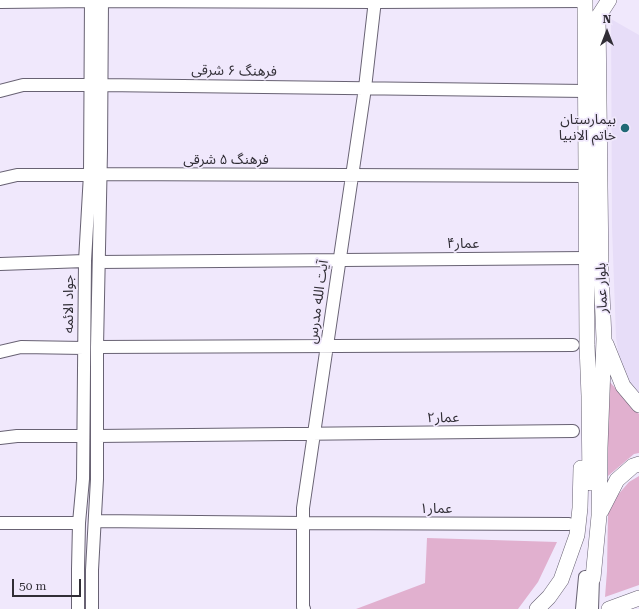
<!DOCTYPE html>
<meta charset="utf-8">
<style>
body{margin:0}
#map{position:relative;width:639px;height:609px;overflow:hidden;background:#f0e8fc;font-family:"Roboto Serif",serif}
canvas{display:block}
.north{position:absolute;left:587px;top:12px;width:40px;height:40px;-webkit-text-stroke:3px #f0e8fc;paint-order:stroke;rotate:0deg;font-size:11px;font-weight:700;line-height:16px;text-align:center;color:#312e36}
.north::after{content:'';display:block;margin:auto;width:14px;height:18px;background:#312e36;clip-path:polygon(50% 0,100% 100%,50% 72%,0 100%)}
.scale{position:absolute;left:12px;top:579px;width:69px;height:18px;box-sizing:border-box;border:2px solid #312e36;border-top:0;padding-left:5px;font-size:12px;line-height:14px;white-space:nowrap;color:#312e36;-webkit-text-stroke:3px #f0e8fc;paint-order:stroke}
</style>
<div id="map">
<canvas width="639" height="609"></canvas>
<div class="north">N</div>
<div class="scale">50 m</div>
</div>
<script>
const c = document.querySelector('canvas').getContext('2d');
c.lineJoin = 'round';
function fill(path, color) {
  c.fillStyle = color;
  c.fill(path, 'evenodd');
}
function toPath(rows) {
  const path = new Path2D();
  for (const r of rows) {
    path.moveTo(r[0], r[1]);
    for (let i = 2; i < r.length; i += 2) path.lineTo(r[i], r[i + 1]);
  }
  return path;
}
function trace(path, color, width, dash) {
  c.strokeStyle = color;
  c.lineWidth = width;
  c.lineCap = dash ? 'butt' : 'round';
  c.setLineDash(dash || []);
  c.stroke(path);
}
function label(font, color, halo, rows, align = 'center') {
  c.font = font + ' "Roboto Serif","Noto Sans Arabic",serif';
  c.lineWidth = 3.5;
  c.setLineDash([]);
  c.textBaseline = 'middle';
  c.strokeStyle = halo;
  c.fillStyle = color;
  for (const [text, x, y, turn = 0] of rows) {
    c.save();
    c.translate(x, y);
    c.rotate((+turn || 0) * Math.PI / 180);
    c.textAlign = isNaN(turn) ? turn : align;
    if (halo) c.strokeText(text, 0, 0);
    c.fillText(text, 0, 0);
    c.restore();
  }
}
const built = toPath([
 [611,19,639,35,639,394,630,384,619,357,616,338,612,227]
]);
const green = toPath([
 [608,380,639,414,639,453,634,454,608,476],
 [639,476,639,585,605,597,607,571,608,514,610,504,629,482],
 [427,538,557,542,538,582,518,609,356,609,425,583]
]);
const minor = toPath([
 [0,2,91,1,375,2,585,1],
 [102,85,586,91],
 [0,91,23,85,90,85],
 [101,174,586,176],
 [0,179,17,175,90,175],
 [99,262,587,258],
 [0,264,85,261],
 [97,347,573,345],
 [0,352,21,347,84,348],
 [97,436,573,431],
 [0,438,17,436,83,436],
 [95,521,303,523,569,524],
 [0,523,79,523],
 [78,609,78,569,79,523,83,479,85,261,90,174,91,0],
 [92,609,92,570,97,479,97,347,101,151,102,0],
 [304,609,303,607,303,508,365,88,375,0],
 [582,609,585,577],
 [592,609,593,578]
]);
const major = toPath([
 [585,0,587,345,589,396,590,483],
 [606,344,623,386,639,405],
 [601,511,617,480,633,466,639,464],
 [593,578,599,516,600,448,604,339,601,271,598,17,609,0],
 [537,609,549,597,561,580,577,535,580,508,581,468],
 [609,609,639,598]
]);
const markers = [
 [625,128,5,"#216976"]
];
const streetNames = [
 ["فرهنگ ۶ شرقی",234,71,1],
 ["فرهنگ ۵ شرقی",226,160],
 ["عمار۴",463,244],
 ["بلوار عمار",602,288,-92],
 ["آیت الله مدرس",318,302,-82],
 ["جواد الائمه",69,304,-90],
 ["عمار۲",443,418,-1],
 ["عمار۱",436,509]
];
const poiNames = [
 ["بیمارستان",616,120],
 ["خاتم الانبیا",616,136]
];
fill(built, '#e7ddf8');
fill(green, '#e1b0cf');
trace(minor, '#686273', 14);
trace(major, '#686273', 16);
trace(minor, '#fff', 12);
trace(major, '#fff', 15);
for (const [x, y, r, color] of markers) {
  const dot = new Path2D();
  dot.arc(x, y, r, 0, 2 * Math.PI);
  c.fillStyle = color;
  c.fill(dot);
  trace(dot, '#f0e8fc', 1.5);
}
label('14px', '#312e36', '#f0e8fc', streetNames);
label('14px', '#312e36', '#f0e8fc', poiNames, 'right');
</script>
